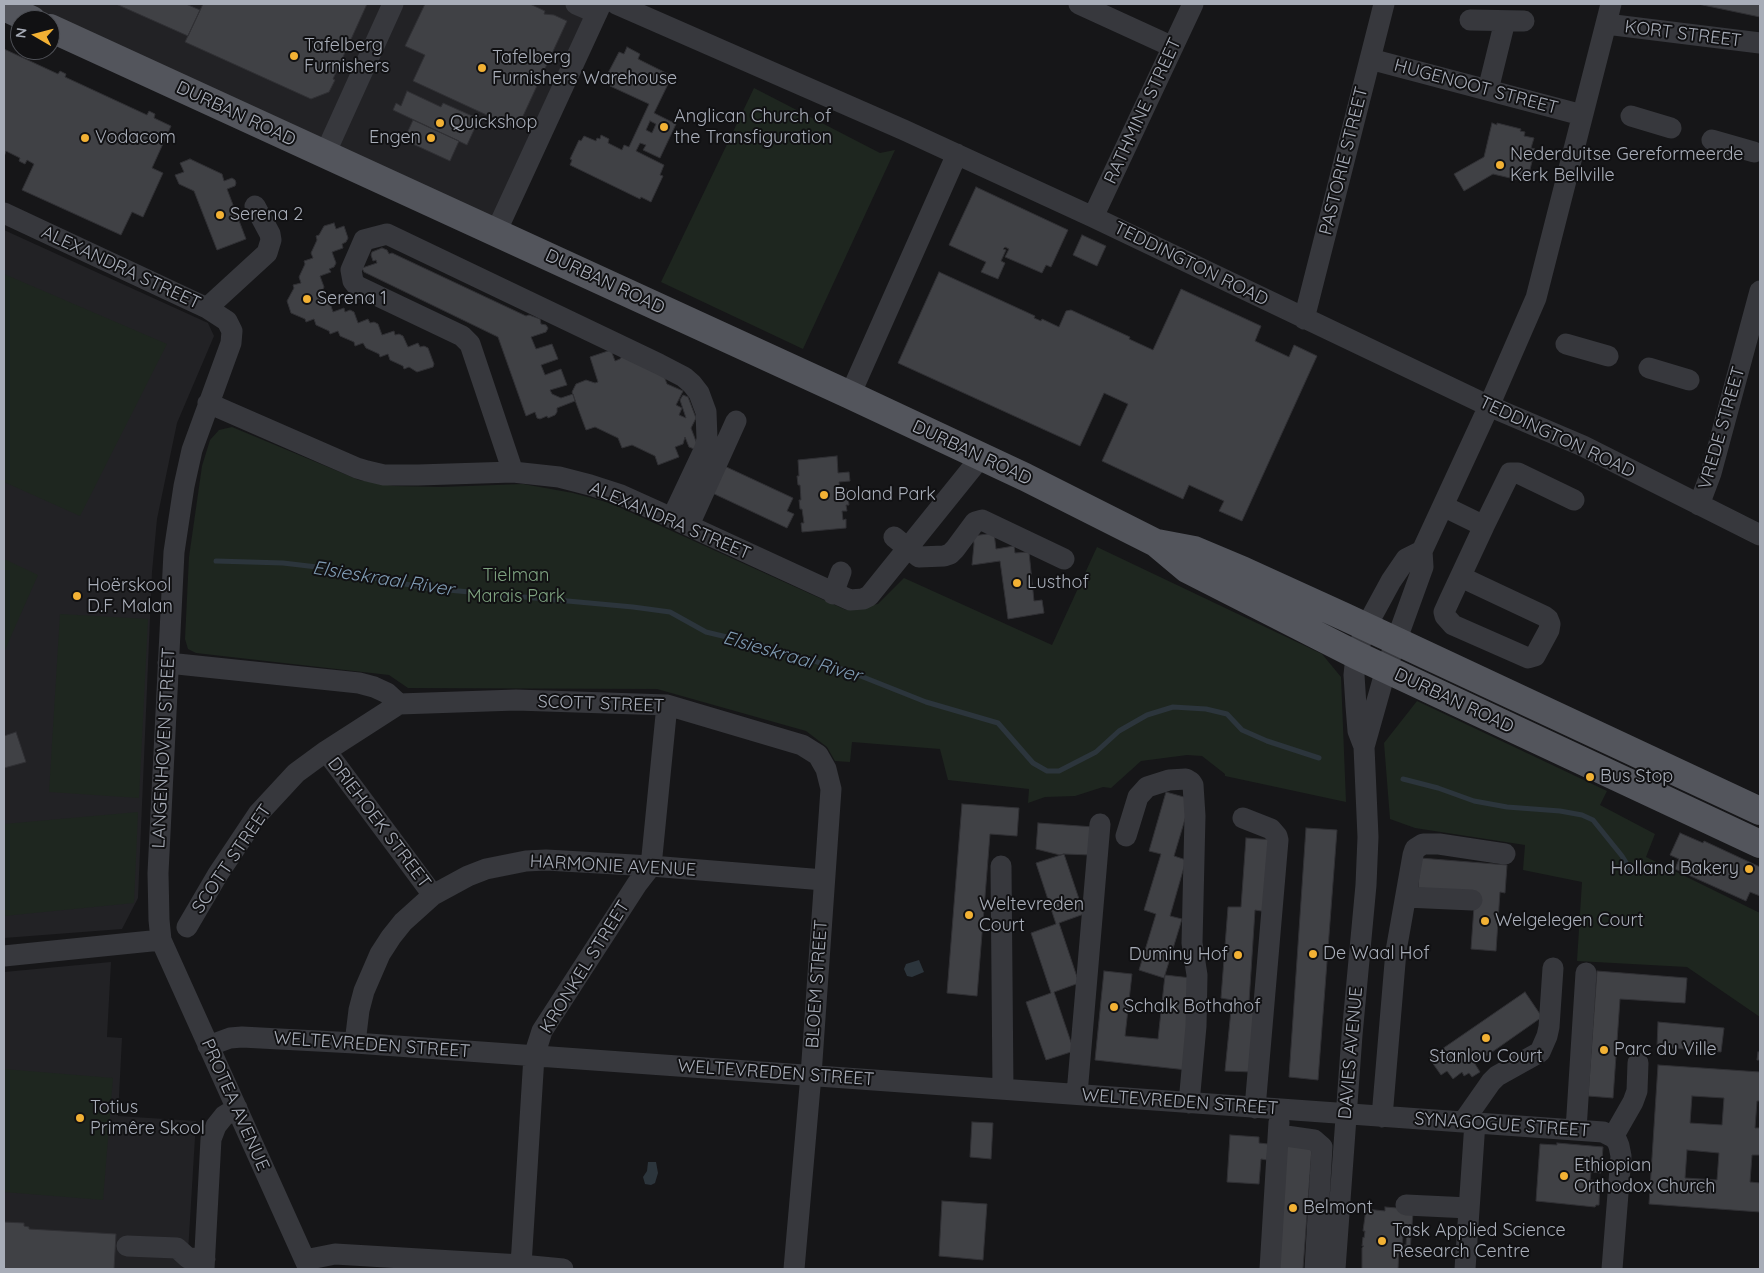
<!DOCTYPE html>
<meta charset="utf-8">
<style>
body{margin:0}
#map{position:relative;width:1764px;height:1273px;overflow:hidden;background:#161618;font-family:Quicksand,sans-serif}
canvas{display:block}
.frame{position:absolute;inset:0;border:5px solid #a8adb8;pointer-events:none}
.north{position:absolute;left:10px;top:10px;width:50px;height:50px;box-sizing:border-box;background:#111113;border:1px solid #4d4f55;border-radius:50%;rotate:278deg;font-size:14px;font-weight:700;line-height:20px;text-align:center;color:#a8adb8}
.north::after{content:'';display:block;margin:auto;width:18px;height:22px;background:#f2b134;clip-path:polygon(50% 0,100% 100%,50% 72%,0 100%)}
</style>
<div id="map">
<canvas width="1764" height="1273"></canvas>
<div class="frame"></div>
<div class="north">N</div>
</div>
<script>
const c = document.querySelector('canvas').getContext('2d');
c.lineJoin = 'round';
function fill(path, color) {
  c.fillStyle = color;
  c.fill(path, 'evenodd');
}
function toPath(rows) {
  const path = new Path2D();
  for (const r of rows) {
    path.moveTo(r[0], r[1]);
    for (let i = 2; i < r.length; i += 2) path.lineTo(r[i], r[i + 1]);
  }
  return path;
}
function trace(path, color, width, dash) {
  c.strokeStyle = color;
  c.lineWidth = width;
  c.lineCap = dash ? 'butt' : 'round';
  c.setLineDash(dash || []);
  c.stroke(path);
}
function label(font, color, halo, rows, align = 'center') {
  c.font = font + ' Quicksand,sans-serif';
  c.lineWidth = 4;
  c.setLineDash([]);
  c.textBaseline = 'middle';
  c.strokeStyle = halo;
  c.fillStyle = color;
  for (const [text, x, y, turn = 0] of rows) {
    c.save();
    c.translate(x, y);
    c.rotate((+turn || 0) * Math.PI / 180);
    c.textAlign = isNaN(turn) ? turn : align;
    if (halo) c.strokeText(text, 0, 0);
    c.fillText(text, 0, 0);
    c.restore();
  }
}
const built = toPath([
 [4,4,570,4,594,14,495,230],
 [4,230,208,323,214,336,177,423,157,519,152,572,138,898,122,929,4,938],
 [111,962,107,1037,122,1038,118,1116,196,1121,187,1269,4,1269,4,972]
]);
const green = toPath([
 [754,88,880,153,895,150,803,349,661,282],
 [4,274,167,344,80,516,4,482],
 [232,427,359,480,394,486,441,487,523,484,573,493,610,503,846,610,878,604,904,578,1052,645,1097,547,1322,654,1341,677,1346,802,1225,776,1225,774,1202,756,1187,755,1141,761,1111,788,1103,787,1075,796,1045,797,1028,803,1029,789,948,780,940,749,852,742,850,762,835,761,827,747,806,731,657,689,408,688,389,675,196,653,188,649,185,639,189,557,202,466,210,440,219,430],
 [4,559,38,575,4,652],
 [60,614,148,619,139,798,49,792],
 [1417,701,1607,791,1600,805,1655,834,1646,857,1760,913,1760,1017,1687,967,1577,961,1582,882,1523,870,1525,845,1415,828,1390,819,1384,743],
 [138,812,134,903,4,916,4,824],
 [4,1069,113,1078,103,1200,4,1192]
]);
const water = toPath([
 [919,960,924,972,912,977,907,976,904,969,906,964],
 [648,1162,656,1162,658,1173,655,1183,651,1185,645,1184,643,1177,647,1171]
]);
const stream = toPath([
 [216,561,283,563,317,567,426,588,633,607,670,612,706,632,756,644,848,671,926,702,998,723,1033,763,1047,771,1059,771,1096,752,1119,731,1147,715,1173,707,1206,709,1227,714,1242,730,1267,741,1319,758],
 [1403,779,1438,788,1474,801,1507,807,1560,811,1582,815,1593,820,1622,856,1630,869]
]);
const building = toPath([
 [116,4,186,4,200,10,188,36,116,4],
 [203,4,367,4,333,79,335,80,329,92,311,99,185,42,203,4],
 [425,4,530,4,545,11,544,14,554,15,567,21,517,129,413,81,425,55,405,46,425,4],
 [1698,4,1760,4,1760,17,1698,4],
 [627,47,640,54,638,59,672,76,654,113,676,124,660,158,643,150,646,145,640,143,636,151,664,165,660,175,663,176,651,202,641,197,640,199,570,165,572,160,570,159,579,140,581,141,584,136,596,141,597,138,600,139,601,135,609,139,608,143,622,150,624,145,629,147,649,104,610,86,613,80,611,79,612,77,607,75,619,52,624,54,627,47],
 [650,121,656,124,652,133,646,130,650,121],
 [4,49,58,74,60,71,66,74,65,77,147,115,149,111,155,114,154,118,171,126,152,168,163,173,143,217,132,212,121,235,22,190,34,164,27,160,25,164,19,161,20,158,6,151,4,157,4,49],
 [407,91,441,107,443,103,479,119,467,145,393,110,396,103,401,106,407,91],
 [413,120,459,141,450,161,404,140,413,120],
 [1492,123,1497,125,1497,123,1521,129,1520,131,1525,132,1524,136,1534,138,1531,148,1535,149,1527,182,1493,174,1464,191,1454,174,1484,157,1492,123],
 [190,159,222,174,224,181,232,178,235,180,236,183,235,186,227,189,246,239,217,250,194,191,179,184,175,175,184,172,180,163,190,159],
 [976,187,1068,230,1051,267,1046,265,1042,273,1005,257,1009,249,1005,247,1003,249,1006,250,1001,261,1005,263,998,279,981,272,986,262,949,245,976,187],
 [334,223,336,229,344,226,348,238,346,242,342,244,343,248,332,252,336,263,334,267,329,269,331,272,320,276,324,287,322,291,318,293,320,297,329,300,333,312,344,308,345,312,350,310,354,312,358,323,368,319,370,323,374,322,378,324,382,335,394,331,395,335,399,334,403,336,408,347,418,343,420,347,424,346,428,348,434,364,433,367,417,372,409,367,404,369,403,366,390,360,388,354,380,357,379,354,366,348,363,343,355,346,354,342,340,336,338,331,330,334,329,331,316,325,314,319,306,322,305,319,291,313,287,301,294,288,293,285,301,283,299,277,305,264,304,261,313,258,311,253,317,240,316,236,319,235,324,226,334,223],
 [1082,235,1106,246,1097,266,1073,255,1082,235],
 [382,248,387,250,389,254,392,253,526,316,529,315,540,319,541,324,546,325,548,328,546,332,531,337,536,349,552,344,558,359,541,365,545,375,561,369,567,385,550,390,552,394,561,398,573,394,575,401,557,408,557,412,555,415,548,418,547,416,540,419,537,418,535,412,526,416,498,337,364,272,362,268,377,263,376,260,373,261,371,255,372,252,382,248],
 [939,272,1035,316,1034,318,1041,321,1042,319,1059,327,1066,311,1071,310,1130,337,1129,339,1153,350,1181,289,1261,326,1255,341,1289,357,1294,345,1317,356,1242,521,1219,511,1224,501,1189,485,1183,499,1102,461,1128,404,1104,393,1080,446,898,363,939,272],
 [611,350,615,361,620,359,622,356,664,376,667,384,683,391,676,405,682,408,679,415,686,418,680,400,683,395,688,397,696,418,691,428,697,444,694,449,689,447,685,437,683,444,675,447,679,457,658,465,655,456,632,445,622,448,618,438,595,427,586,430,572,392,576,384,586,380,595,383,598,382,590,357,611,350],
 [837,456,838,473,849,472,850,481,839,482,840,490,847,489,849,505,846,505,847,511,842,511,843,520,846,519,846,528,802,532,801,523,804,523,802,509,800,509,799,500,801,500,800,485,798,485,797,476,799,476,798,460,837,456],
 [720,464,793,498,787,511,794,514,787,528,708,491,720,464],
 [994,533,996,549,1014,546,1015,553,1029,552,1034,601,1042,600,1044,613,1008,619,1000,561,972,565,974,544,973,536,994,533],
 [16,732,26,762,4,768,4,736,16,732],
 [1166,792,1191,799,1174,856,1186,860,1170,916,1182,919,1164,978,1139,970,1156,914,1144,910,1161,854,1149,851,1166,792],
 [962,804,1019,808,1017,836,990,834,977,996,947,993,962,804],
 [1038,823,1094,827,1091,855,1064,854,1060,855,1036,849,1038,823],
 [1306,828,1337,830,1318,1080,1289,1077,1306,828],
 [1680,833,1703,843,1704,841,1760,867,1760,896,1750,892,1746,901,1675,869,1679,859,1670,855,1680,833],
 [1246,838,1274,840,1267,912,1255,910,1249,1002,1259,1003,1252,1072,1225,1071,1232,1000,1221,998,1228,907,1241,907,1246,838],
 [1064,854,1084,914,1059,923,1079,983,1054,992,1074,1051,1046,1060,1026,1002,1051,993,1031,933,1056,924,1036,863,1064,854],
 [1420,858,1507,865,1505,893,1500,892,1496,951,1471,949,1475,892,1418,888,1420,858],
 [1104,971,1132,974,1125,1036,1158,1039,1165,975,1191,978,1187,1070,1095,1060,1104,971],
 [1597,971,1687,978,1685,1003,1620,999,1613,1098,1588,1096,1597,971],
 [1525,992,1542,1017,1475,1064,1480,1072,1472,1077,1469,1073,1464,1076,1462,1072,1453,1079,1447,1071,1441,1075,1429,1058,1525,992],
 [1658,1022,1724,1028,1721,1052,1657,1047,1658,1022],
 [1758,1052,1760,1052,1760,1060,1757,1060,1758,1052],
 [1658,1065,1760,1072,1760,1101,1757,1101,1755,1128,1760,1128,1760,1155,1752,1155,1750,1182,1760,1183,1760,1212,1649,1204,1658,1065],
 [1692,1096,1724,1098,1722,1125,1690,1123,1692,1096],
 [1687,1150,1719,1153,1717,1180,1685,1178,1687,1150],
 [972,1122,993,1123,991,1159,970,1157,972,1122],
 [1230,1135,1259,1137,1259,1143,1268,1144,1267,1160,1261,1159,1259,1184,1227,1182,1230,1135],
 [1557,1143,1603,1147,1601,1173,1591,1172,1590,1180,1600,1181,1599,1205,1596,1205,1595,1207,1536,1201,1540,1144,1557,1145,1557,1143],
 [1284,1145,1312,1147,1303,1269,1275,1269,1284,1145],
 [942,1201,987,1204,983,1260,939,1256,942,1201],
 [1385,1207,1409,1209,1413,1213,1410,1250,1399,1249,1398,1269,1362,1269,1362,1248,1364,1246,1362,1246,1363,1237,1364,1238,1365,1231,1363,1231,1366,1209,1385,1211,1385,1207],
 [1404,1227,1407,1227,1406,1245,1402,1245,1404,1227],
 [4,1222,24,1223,24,1226,29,1227,29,1229,116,1234,114,1269,4,1269,4,1222]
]);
const minor = toPath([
 [576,4,597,13],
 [616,4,904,130,1093,217,1489,406,1583,446,1760,535],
 [1079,4,1173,47],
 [1470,20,1524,21],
 [1606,24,1760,43],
 [1370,59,1582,115],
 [1488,90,1505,21],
 [1631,116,1671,128],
 [1712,140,1754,152],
 [325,154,393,4],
 [4,213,207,308,227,321,232,331,231,343,192,450,184,486,174,552,158,873,159,920,161,940,309,1269],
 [1093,217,1193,4],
 [496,232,601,4],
 [207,308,267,253,271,240,270,234,255,206],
 [1304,319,1384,4],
 [1566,344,1608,356],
 [1649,368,1689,380],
 [850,395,957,154],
 [208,403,357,468,367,471,384,475,418,475,513,472,559,477,590,485,621,495,672,518,850,600,863,599,869,596,981,457],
 [513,472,470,344,462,336,357,286,353,281,351,270,364,240,387,234,659,364,684,377,692,384,699,393,706,412,707,439,705,448,672,518],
 [1699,505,1711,473,1760,291],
 [1443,506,1484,526,1449,601,1444,612,1445,616,1453,625,1528,658,1535,656,1549,630,1550,624,1548,619,1544,616,1461,577],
 [689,525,736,421],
 [1484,526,1510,473,1518,473,1574,500],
 [894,537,919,557,944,556,950,554,955,549,975,522,982,520,1064,559],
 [833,594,841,572],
 [168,663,359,683,374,687,387,693,399,704],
 [1363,744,1358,731,1356,706,1354,675,1356,655,1366,627,1391,581,1406,559,1422,551],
 [326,751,433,895],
 [1243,818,1271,829,1277,836,1278,840,1255,1108],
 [1126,836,1138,797,1147,787,1169,780,1186,779,1191,782,1193,785,1195,816,1192,943,1197,975,1196,1026,1189,1103],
 [1001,866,1003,1089],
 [1406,897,1472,900],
 [187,927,218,874,258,814,296,773,326,751,399,704,516,700,667,705,802,745,818,755,826,769,831,789,811,1075,794,1269],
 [4,956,161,940],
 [355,1043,359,1010,364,991,380,954,391,937,403,922,433,895,468,876,486,869,526,861,546,860,651,866,824,880],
 [208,1046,230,1038,242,1037,355,1043,1603,1132,1613,1137,1617,1141,1619,1146,1621,1156,1612,1269],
 [1077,1094,1100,824],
 [1382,1117,1396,951,1413,855,1415,849,1423,844,1439,844,1505,854],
 [1463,1122,1491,1082,1497,1076,1540,1052,1547,1036,1549,1027,1553,968],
 [1576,1130,1586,973],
 [1279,1135,1314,1140,1322,1147,1315,1269],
 [1613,1137,1633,1102,1637,1091,1638,1063],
 [1406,1205,1469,1208],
 [127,1246,177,1248,188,1258,205,1259],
 [305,1260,335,1254,521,1265,563,1269],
 [521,1265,534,1056,542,1031,637,884,651,866,667,705],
 [204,1269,211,1139,216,1126,224,1116,237,1108],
 [1270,1269,1279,1122],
 [1335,1269,1352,1035,1366,885,1368,837,1364,747,1386,669,1423,567,1422,551,1489,406,1536,298,1611,4],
 [1465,1269,1475,1122]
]);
const major = toPath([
 [4,7,32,20],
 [50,28,850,395,1025,477,1156,543,1187,569,1356,655,1760,844],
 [1157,543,1194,550,1244,571,1345,617,1760,811]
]);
const markers = [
 [294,56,5,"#f2b134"],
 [482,68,5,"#f2b134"],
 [440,123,5,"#f2b134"],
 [664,127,5,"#f2b134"],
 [85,138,5,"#f2b134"],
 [431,138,5,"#f2b134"],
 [1500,165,5,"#f2b134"],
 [220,215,5,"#f2b134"],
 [307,299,5,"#f2b134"],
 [824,495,5,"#f2b134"],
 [1017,583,5,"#f2b134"],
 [77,596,5,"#f2b134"],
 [1590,777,5,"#f2b134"],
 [1749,869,5,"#f2b134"],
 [969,915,5,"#f2b134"],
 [1485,921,5,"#f2b134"],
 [1313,954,5,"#f2b134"],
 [1238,955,5,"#f2b134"],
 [1114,1007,5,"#f2b134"],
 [1486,1038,5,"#f2b134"],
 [1604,1050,5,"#f2b134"],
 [80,1118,5,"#f2b134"],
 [1564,1176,5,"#f2b134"],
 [1293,1208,5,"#f2b134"],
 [1382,1241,5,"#f2b134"]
];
const streetNames = [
 ["KORT STREET",1683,34,7],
 ["HUGENOOT STREET",1476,87,15],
 ["RATHMINE STREET",1143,111,-65],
 ["DURBAN ROAD",236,114,25],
 ["PASTORIE STREET",1344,161,-76],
 ["TEDDINGTON ROAD",1191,264,26],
 ["ALEXANDRA STREET",121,268,25],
 ["DURBAN ROAD",605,282,25],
 ["VREDE STREET",1722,428,-74],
 ["TEDDINGTON ROAD",1557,437,25],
 ["DURBAN ROAD",972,453,25],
 ["ALEXANDRA STREET",670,521,23],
 ["DURBAN ROAD",1454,701,25],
 ["SCOTT STREET",601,704,2],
 ["LANGENHOVEN STREET",164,748,-87],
 ["DRIEHOEK STREET",379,823,53],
 ["SCOTT STREET",232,859,-56],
 ["HARMONIE AVENUE",613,866,3],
 ["KRONKEL STREET",585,967,-58],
 ["BLOEM STREET",817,984,-86],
 ["WELTEVREDEN STREET",372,1045,4],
 ["DAVIES AVENUE",1351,1053,-85],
 ["WELTEVREDEN STREET",776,1073,4],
 ["WELTEVREDEN STREET",1180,1102,4],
 ["PROTEA AVENUE",235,1105,66],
 ["SYNAGOGUE STREET",1502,1125,4]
];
const poiNames = [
 ["Tafelberg",304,46],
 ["Furnishers",304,67],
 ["Tafelberg",492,58],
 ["Furnishers Warehouse",492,79],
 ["Anglican Church of",674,117],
 ["the Transfiguration",674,138],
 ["Quickshop",450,123],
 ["Vodacom",95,138],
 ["Engen",421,138,"right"],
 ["Nederduitse Gereformeerde",1510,155],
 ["Kerk Bellville",1510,176],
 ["Serena 2",230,215],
 ["Serena 1",317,299],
 ["Boland Park",834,495],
 ["Lusthof",1027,583],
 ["Hoërskool",87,586],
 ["D.F. Malan",87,607],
 ["Bus Stop",1600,777],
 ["Holland Bakery",1739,869,"right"],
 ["Weltevreden",979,905],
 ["Court",979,926],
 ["Welgelegen Court",1495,921],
 ["De Waal Hof",1323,954],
 ["Duminy Hof",1228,955,"right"],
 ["Schalk Bothahof",1124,1007],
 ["Parc du Ville",1614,1050],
 ["Stanlou Court",1486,1057,"center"],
 ["Totius",90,1108],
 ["Primêre Skool",90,1129],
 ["Ethiopian",1574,1166],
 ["Orthodox Church",1574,1187],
 ["Belmont",1303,1208],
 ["Task Applied Science",1392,1231],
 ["Research Centre",1392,1252]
];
const parkNames = [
 ["Tielman",516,576],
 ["Marais Park",516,597]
];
const waterNames = [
 ["Elsieskraal River",383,579,9],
 ["Elsieskraal River",792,657,16]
];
fill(built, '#222225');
fill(green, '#1e261f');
fill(water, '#2c353c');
trace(stream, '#2c353c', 5);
fill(building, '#404145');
trace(building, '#303034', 1);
trace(minor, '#37383d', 21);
trace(major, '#53555c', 28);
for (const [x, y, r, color] of markers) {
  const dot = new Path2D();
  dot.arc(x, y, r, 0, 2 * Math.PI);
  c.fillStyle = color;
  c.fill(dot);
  trace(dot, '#111113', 2);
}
label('18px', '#a8adb8', '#111113', streetNames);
label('18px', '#a8adb8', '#111113', poiNames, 'left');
label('18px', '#7fa381', '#111113', parkNames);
label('italic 19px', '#7f9bb3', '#111113', waterNames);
</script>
